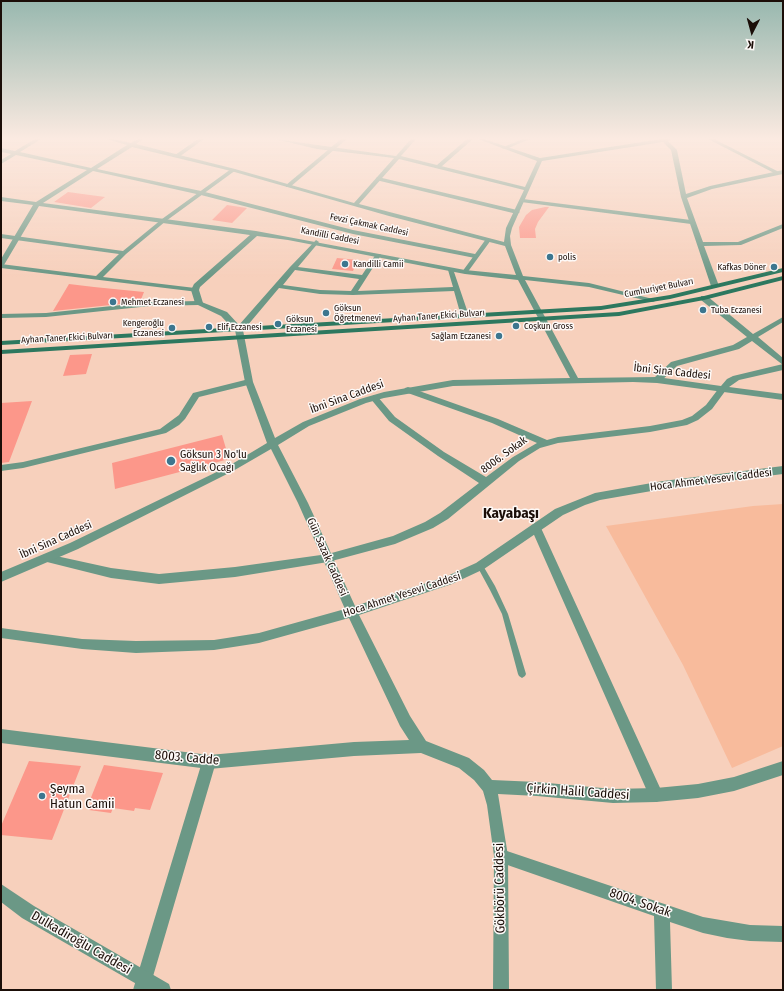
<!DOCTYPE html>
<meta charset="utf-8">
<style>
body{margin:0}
#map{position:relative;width:784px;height:991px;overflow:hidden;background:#f7d0bc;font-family:"Fira Sans Condensed",sans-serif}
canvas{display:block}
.frame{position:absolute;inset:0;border:2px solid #1b0e08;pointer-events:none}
.north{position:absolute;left:732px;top:12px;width:40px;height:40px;-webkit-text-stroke:3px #fdf9f7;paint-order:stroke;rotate:186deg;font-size:11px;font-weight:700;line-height:16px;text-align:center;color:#1b0e08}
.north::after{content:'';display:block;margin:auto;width:14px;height:18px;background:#1b0e08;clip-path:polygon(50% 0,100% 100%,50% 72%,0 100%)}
</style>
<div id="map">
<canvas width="784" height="991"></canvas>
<div class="frame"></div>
<div class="north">K</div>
</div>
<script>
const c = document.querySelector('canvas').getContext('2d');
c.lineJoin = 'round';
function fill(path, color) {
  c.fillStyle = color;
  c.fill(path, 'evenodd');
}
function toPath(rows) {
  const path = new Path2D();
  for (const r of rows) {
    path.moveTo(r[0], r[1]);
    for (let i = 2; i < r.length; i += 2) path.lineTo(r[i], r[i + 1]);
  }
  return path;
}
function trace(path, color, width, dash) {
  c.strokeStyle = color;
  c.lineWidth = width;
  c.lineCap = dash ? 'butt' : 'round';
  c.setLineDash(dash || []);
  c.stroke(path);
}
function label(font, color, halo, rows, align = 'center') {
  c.font = font + ' "Fira Sans Condensed",sans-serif';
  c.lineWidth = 3;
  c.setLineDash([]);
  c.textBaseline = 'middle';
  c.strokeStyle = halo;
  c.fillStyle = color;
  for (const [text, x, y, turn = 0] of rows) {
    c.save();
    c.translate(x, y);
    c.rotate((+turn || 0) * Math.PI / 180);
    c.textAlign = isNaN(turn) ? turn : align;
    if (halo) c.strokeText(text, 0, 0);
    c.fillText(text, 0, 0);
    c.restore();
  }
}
const green = toPath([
 [783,504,783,746,732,768,683,665,606,526,753,506]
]);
const building = toPath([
 [68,192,105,197,91,208,54,202],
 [227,205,247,208,232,223,212,220],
 [545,207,549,207,538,222,535,229,536,238,520,238,519,227,526,215,532,210],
 [337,258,358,260,353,271,332,269],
 [69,284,94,287,144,292,140,302,53,311],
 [92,354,86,374,63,376,70,355],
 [32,401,9,462,1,463,1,403],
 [222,435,229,459,115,489,112,463],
 [29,761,81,766,52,840,1,835,1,826],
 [104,765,163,773,150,810,135,808,134,811,113,808,111,813,89,810,93,800,90,800]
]);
const service = toPath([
 [480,563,482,564,495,586,508,614,526,674,525,676,522,678,519,676,518,674,502,614,490,590,477,566,478,564,480,563]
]);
const minor = toPath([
 [198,139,204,139,179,157,175,157,175,155,198,139],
 [341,139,347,139,290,187,286,187,286,185,341,139],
 [467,139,473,139,441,167,437,167,437,165,467,139],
 [523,139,530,139,506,149,501,148,523,139],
 [708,139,714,139,781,173,776,174,708,139],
 [231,169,236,170,166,221,126,254,103,277,195,288,199,290,198,292,1,268,1,264,96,276,119,254,1,238,1,234,123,251,162,219,231,169],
 [378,177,517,210,520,212,517,214,376,180,376,178,378,177],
 [523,199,691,220,694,222,691,224,521,202,521,200,523,199],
 [486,239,491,240,467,273,463,273,462,272,486,239],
 [316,240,319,242,298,267,362,275,376,254,380,254,381,255,358,291,453,287,448,270,453,269,469,316,465,318,461,316,454,291,353,295,320,294,279,288,242,332,236,332,221,316,198,305,150,306,46,317,1,318,1,314,46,313,150,302,199,301,227,312,239,325,290,267,316,240],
 [295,270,359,279,351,291,320,290,283,285,295,270],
 [701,296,707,296,753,334,783,317,783,322,758,337,783,358,783,365,752,341,739,349,677,366,660,382,654,382,654,378,671,362,733,345,747,337,701,300,701,296],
 [249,379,252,380,252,384,199,397,185,419,179,425,166,433,23,468,1,471,1,465,23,462,160,429,179,415,193,393,249,379],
 [408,387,498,419,547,440,558,437,650,426,682,420,692,416,706,405,719,388,722,387,726,390,712,409,698,420,687,425,650,432,558,443,540,448,519,461,448,519,433,528,395,544,328,562,235,577,159,584,111,578,43,561,42,558,43,555,47,554,111,568,159,574,235,567,328,554,393,536,425,522,440,513,479,483,438,456,389,421,370,398,374,395,377,396,395,417,444,452,486,477,513,457,537,443,492,423,405,392,404,390,405,388,408,387],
 [536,524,540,525,541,528,661,790,663,795,661,800,656,802,651,800,531,528,532,525,536,524],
 [209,755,214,757,216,762,149,990,133,990,202,762,204,757,209,755],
 [501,849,703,917,750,925,783,926,783,942,750,941,727,938,703,933,670,922,672,990,656,990,654,916,496,861,494,856,496,851,501,849]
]);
const tertiary = toPath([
 [35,139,41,139,20,152,91,168,127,145,106,139,113,139,131,143,138,139,143,139,136,144,235,169,354,203,394,158,317,149,275,139,396,156,411,139,416,139,401,156,525,187,537,161,478,139,484,139,540,158,661,139,671,139,668,141,677,150,686,194,710,186,783,170,783,174,712,189,687,198,703,242,738,242,783,224,783,228,741,245,704,246,719,286,715,288,711,286,681,197,671,150,663,142,542,161,512,228,510,236,511,245,523,276,589,283,657,300,653,302,589,287,525,280,578,378,657,377,721,386,727,379,733,376,783,364,783,370,739,380,729,387,783,394,783,400,657,383,633,382,453,386,384,398,366,403,309,426,278,445,308,503,355,606,445,577,476,563,555,509,595,493,663,481,783,466,783,474,663,489,600,500,585,505,563,515,484,569,452,584,359,615,410,716,426,741,469,758,484,770,492,780,537,782,613,789,656,788,698,784,734,777,783,761,783,775,734,791,698,798,656,802,613,803,537,796,498,794,508,856,509,990,493,990,494,856,487,805,483,791,474,780,459,768,421,753,354,756,209,769,1,743,1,729,209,755,354,742,409,740,400,726,349,618,259,643,214,650,136,653,82,649,1,638,1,628,82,639,136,641,214,640,259,633,345,609,298,503,271,449,233,471,78,549,1,582,1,572,70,543,227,467,267,443,245,382,235,330,236,328,242,328,243,330,253,382,275,438,303,422,360,399,384,392,453,380,570,378,518,280,465,274,288,240,257,236,200,287,199,290,203,303,199,305,195,303,191,290,194,284,250,235,39,206,4,265,1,267,1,259,33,205,1,201,1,197,36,202,87,170,16,155,1,164,1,160,11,154,1,152,1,148,15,151,35,139],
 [132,147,231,171,389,216,505,246,516,275,465,270,256,231,43,203,93,171,201,195,353,234,475,258,478,256,475,254,353,230,201,191,97,169,132,147],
 [399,159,524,190,506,228,504,242,359,204,399,159],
 [1,884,34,906,169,984,171,990,147,990,22,918,1,902,1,884]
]);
const secondary = toPath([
 [783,268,783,272,670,299,601,310,1,345,1,341,601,306,670,295,783,268],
 [783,276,783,280,704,300,619,316,1,354,1,350,619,312,704,296,783,276]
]);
const markers = [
 [550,257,4,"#3c768f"],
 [345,264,4,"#3c768f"],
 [774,267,4,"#3c768f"],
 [113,302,4,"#3c768f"],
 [703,310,4,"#3c768f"],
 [326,313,4,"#3c768f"],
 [278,324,4,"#3c768f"],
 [516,326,4,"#3c768f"],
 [209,327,4,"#3c768f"],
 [172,328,4,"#3c768f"],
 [499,336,4,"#3c768f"],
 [171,461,5,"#3c768f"],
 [42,796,4,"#3c768f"]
];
const farStreetnames = [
 ["Fevzi Çakmak Caddesi",369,225,12],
 ["Kandilli Caddesi",330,236,11],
 ["Cumhuriyet Bulvarı",659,288,-11],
 ["Ayhan Taner Ekici Bulvarı",439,316,-4],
 ["Ayhan Taner Ekici Bulvarı",67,338,-3]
];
const farPoinames = [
 ["polis",558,257],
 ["Kandilli Camii",353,264],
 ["Kafkas Döner",766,267,"right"],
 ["Mehmet Eczanesi",121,302],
 ["Göksun",334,308],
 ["Öğretmenevi",334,318],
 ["Tuba Eczanesi",711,310],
 ["Göksun",286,319],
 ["Eczanesi",286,329],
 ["Kengeroğlu",164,323,"right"],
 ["Eczanesi",164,333,"right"],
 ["Coşkun Gross",524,326],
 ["Elif Eczanesi",217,327],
 ["Sağlam Eczanesi",491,336,"right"]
];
const streetNames = [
 ["İbni Sina Caddesi",672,372,6],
 ["İbni Sina Caddesi",347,397,-20],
 ["8006. Sokak",504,455,-36],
 ["Hoca Ahmet Yesevi Caddesi",711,480,-7],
 ["İbni Sina Caddesi",56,540,-24],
 ["Gün Sazak Caddesi",327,557,66],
 ["Hoca Ahmet Yesevi Caddesi",402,595,-18]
];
const poiNames = [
 ["Göksun 3 No'lu",180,455],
 ["Sağlık Ocağı",180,468]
];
const nearStreetnames = [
 ["8003. Cadde",187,758,5],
 ["Çirkin Halil Caddesi",578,792,4],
 ["Gökbörü Caddesi",500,888,-91],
 ["8004. Sokak",640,903,19],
 ["Dulkadiroğlu Caddesi",81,943,30]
];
const nearPoinames = [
 ["Şeyma",50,789],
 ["Hatun Camii",50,804]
];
const districtNames = [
 ["Kayabaşı",511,514]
];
fill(green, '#f8bb9c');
fill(building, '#fc978a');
fill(service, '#6b9886');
fill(minor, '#6b9886');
fill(tertiary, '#6b9886');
fill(secondary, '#2d785f');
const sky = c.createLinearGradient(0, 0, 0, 277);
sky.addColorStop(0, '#98b8af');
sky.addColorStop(0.5, '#fbeae1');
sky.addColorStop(1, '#fbeae100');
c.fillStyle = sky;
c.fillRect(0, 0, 784, 277);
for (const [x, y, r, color] of markers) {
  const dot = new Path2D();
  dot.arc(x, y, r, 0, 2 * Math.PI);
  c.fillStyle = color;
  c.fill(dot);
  trace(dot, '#fdf9f7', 1.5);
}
label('9px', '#1b0e08', '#fdf9f7', farStreetnames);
label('9px', '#1b0e08', '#fdf9f7', farPoinames, 'left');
label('11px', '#1b0e08', '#fdf9f7', streetNames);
label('11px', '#1b0e08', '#fdf9f7', poiNames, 'left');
label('13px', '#1b0e08', '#fdf9f7', nearStreetnames);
label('13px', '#1b0e08', '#fdf9f7', nearPoinames, 'left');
label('bold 15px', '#1b0e08', '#fdf9f7', districtNames);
</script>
